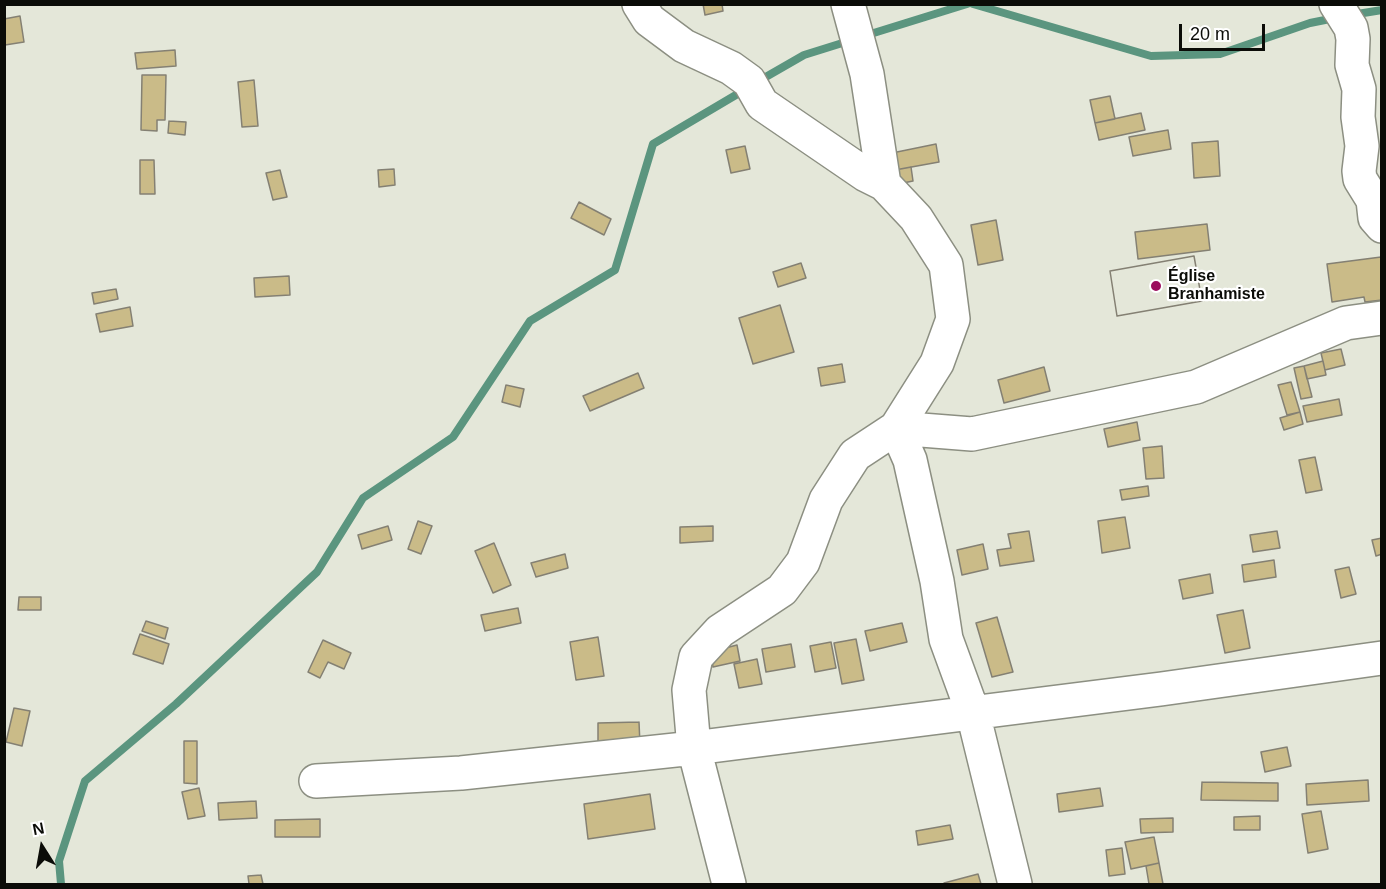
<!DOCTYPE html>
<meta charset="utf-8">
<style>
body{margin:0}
#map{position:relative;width:1386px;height:889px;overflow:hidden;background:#e4e7d9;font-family:Arial,sans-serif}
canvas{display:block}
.frame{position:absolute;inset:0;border:6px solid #0b0c08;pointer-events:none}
.north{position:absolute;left:12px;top:817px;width:60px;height:60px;-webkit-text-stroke:4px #fff;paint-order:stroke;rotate:349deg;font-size:16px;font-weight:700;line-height:24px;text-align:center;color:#0b0c08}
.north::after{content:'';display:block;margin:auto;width:21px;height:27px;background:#0b0c08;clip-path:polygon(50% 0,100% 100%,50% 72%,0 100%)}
.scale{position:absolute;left:1179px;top:24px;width:86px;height:27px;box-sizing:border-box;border:3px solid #0b0c08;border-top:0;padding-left:8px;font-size:18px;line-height:21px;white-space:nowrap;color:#0b0c08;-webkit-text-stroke:4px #fff;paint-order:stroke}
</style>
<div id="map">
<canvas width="1386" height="889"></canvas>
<div class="frame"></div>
<div class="north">N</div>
<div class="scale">20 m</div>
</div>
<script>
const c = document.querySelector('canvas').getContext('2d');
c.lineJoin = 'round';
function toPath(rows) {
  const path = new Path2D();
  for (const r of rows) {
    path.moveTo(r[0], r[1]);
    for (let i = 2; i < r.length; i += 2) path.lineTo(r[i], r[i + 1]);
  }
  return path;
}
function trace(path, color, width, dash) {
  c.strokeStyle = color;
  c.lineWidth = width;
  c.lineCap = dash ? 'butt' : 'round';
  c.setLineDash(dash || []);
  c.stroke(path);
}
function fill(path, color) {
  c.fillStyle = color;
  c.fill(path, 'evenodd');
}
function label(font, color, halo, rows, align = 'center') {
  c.font = font + ' Arial,sans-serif';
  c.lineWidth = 4.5;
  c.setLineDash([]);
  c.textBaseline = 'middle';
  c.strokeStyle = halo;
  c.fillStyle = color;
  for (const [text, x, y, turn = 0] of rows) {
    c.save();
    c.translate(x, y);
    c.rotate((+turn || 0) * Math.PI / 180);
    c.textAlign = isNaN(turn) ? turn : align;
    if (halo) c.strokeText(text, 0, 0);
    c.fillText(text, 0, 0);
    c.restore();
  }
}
const stream = toPath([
 [973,4,1151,56,1220,54,1310,23,1335,18],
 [1351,15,1382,10],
 [864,36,967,4],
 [757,82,804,55,852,40],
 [61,884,59,861,85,781,176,704,317,572,363,498,453,437,530,321,615,270,653,144,746,89]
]);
const building = toPath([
 [703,4,722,4,723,11,705,15,703,4],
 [20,16,24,42,5,45,4,19,20,16],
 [175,50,176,66,137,69,135,53,175,50],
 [142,75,166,75,165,120,157,120,157,131,141,130,142,75],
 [254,80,258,126,242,127,238,82,254,80],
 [1110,96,1115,119,1095,123,1090,100,1110,96],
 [1141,113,1145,130,1099,140,1095,123,1141,113],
 [169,121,186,122,185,135,168,133,169,121],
 [1168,130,1171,149,1133,156,1129,137,1168,130],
 [1218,141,1220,176,1194,178,1192,143,1218,141],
 [936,144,939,162,895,170,892,153,936,144],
 [745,146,750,169,731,173,726,150,745,146],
 [140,160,154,160,155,194,140,194,140,160],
 [911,167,913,181,898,184,895,170,911,167],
 [394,169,395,185,379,187,378,170,394,169],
 [280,170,287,197,273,200,266,173,280,170],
 [579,202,611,219,604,235,571,218,579,202],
 [996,220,1003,260,978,265,971,225,996,220],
 [1207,224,1210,250,1138,259,1135,232,1207,224],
 [1194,256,1202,301,1117,316,1110,271,1194,256],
 [1194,256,1202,301,1117,316,1110,271,1194,256],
 [1381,257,1382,300,1365,302,1364,297,1332,302,1327,264,1381,257],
 [801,263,806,278,778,287,773,272,801,263],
 [289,276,290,295,255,297,254,278,289,276],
 [116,289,118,299,94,304,92,293,116,289],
 [780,305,794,352,753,364,739,318,780,305],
 [130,307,133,326,100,332,96,314,130,307],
 [1341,349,1345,365,1325,370,1321,353,1341,349],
 [1323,361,1326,375,1307,379,1304,366,1323,361],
 [842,364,845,382,821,386,818,368,842,364],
 [1304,366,1312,397,1301,399,1294,368,1304,366],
 [1044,367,1050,391,1004,403,998,380,1044,367],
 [638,373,644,388,590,411,583,396,638,373],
 [1291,382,1300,412,1287,415,1278,385,1291,382],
 [506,385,524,389,520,407,502,402,506,385],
 [1339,399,1342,415,1307,422,1303,406,1339,399],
 [1300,412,1303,424,1284,430,1280,418,1300,412],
 [1137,422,1140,440,1108,447,1104,429,1137,422],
 [1162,446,1164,478,1146,479,1143,448,1162,446],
 [1315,457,1322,490,1306,493,1299,460,1315,457],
 [1148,486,1149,496,1122,500,1120,490,1148,486],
 [1125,517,1130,548,1102,553,1098,521,1125,517],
 [418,521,432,526,421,554,408,549,418,521],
 [388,526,392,540,362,549,358,535,388,526],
 [713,526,713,541,680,543,680,527,713,526],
 [1029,531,1034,561,1000,566,997,550,1011,548,1008,534,1029,531],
 [1277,531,1280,548,1253,552,1250,535,1277,531],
 [1382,538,1382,554,1376,556,1372,540,1382,538],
 [494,543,511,585,493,593,475,551,494,543],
 [983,544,988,569,962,575,957,550,983,544],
 [565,554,568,568,536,577,531,563,565,554],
 [1274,560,1276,577,1244,582,1242,565,1274,560],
 [1349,567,1356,594,1341,598,1335,570,1349,567],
 [1210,574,1213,593,1183,599,1179,580,1210,574],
 [19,597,41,597,41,610,18,610,19,597],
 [518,608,521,623,485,631,481,615,518,608],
 [1243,610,1250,648,1225,653,1217,615,1243,610],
 [997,617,1013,672,992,677,976,623,997,617],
 [146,621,168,628,165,639,142,631,146,621],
 [902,623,907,642,870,651,865,631,902,623],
 [140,634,169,644,163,664,133,654,140,634],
 [598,637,604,676,576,680,570,642,598,637],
 [856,639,864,680,842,684,834,643,856,639],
 [323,640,351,653,344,669,328,662,320,678,308,672,323,640],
 [831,642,836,668,815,672,810,646,831,642],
 [791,644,795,667,766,672,762,649,791,644],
 [737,645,740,661,713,667,710,652,737,645],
 [757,659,762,684,739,688,734,664,757,659],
 [14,708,30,711,22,746,6,742,14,708],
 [639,722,640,745,598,747,598,723,639,722],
 [184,741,197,741,197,784,184,783,184,741],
 [1287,747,1291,766,1265,772,1261,752,1287,747],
 [1368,780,1369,801,1307,805,1306,784,1368,780],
 [1202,782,1278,783,1278,801,1201,800,1202,782],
 [199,788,205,816,188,819,182,792,199,788],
 [1100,788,1103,806,1059,812,1057,794,1100,788],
 [650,794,655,829,588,839,584,804,650,794],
 [256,801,257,818,219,820,218,803,256,801],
 [1321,811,1328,849,1308,853,1302,814,1321,811],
 [1260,816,1260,830,1234,830,1234,817,1260,816],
 [1173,818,1173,832,1141,833,1140,819,1173,818],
 [320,819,320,837,275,837,275,820,320,819],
 [950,825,953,839,918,845,916,831,950,825],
 [1154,837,1159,863,1131,869,1125,842,1154,837],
 [1122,848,1125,874,1109,876,1106,850,1122,848],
 [1159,863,1163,884,1149,884,1146,866,1159,863],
 [978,874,981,884,945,884,944,883,978,874],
 [261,875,263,884,249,884,248,876,261,875]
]);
const minor = toPath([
 [639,4,649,20,684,46,731,68,749,81,762,104,866,175,884,184],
 [1336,4,1351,28,1353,39,1352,65,1359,89,1358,117,1362,146,1359,171,1360,179,1373,200,1375,218,1382,226],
 [896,428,972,434,1196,387,1346,323,1382,318],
 [896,428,910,460,937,581,946,639,973,713,1015,884],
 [316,781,461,773,694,748,1161,689,1382,658],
 [729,884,694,748,689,690,696,657,720,631,782,590,803,562,826,500,855,455,896,428,937,363,953,319,946,265,916,218,884,184,867,74,848,4]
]);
const markers = [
 [1156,286,6,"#9b0d5d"]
];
const poiNames = [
 ["Église",1168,277],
 ["Branhamiste",1168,295]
];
trace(stream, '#5b957f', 8);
fill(building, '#cabb88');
trace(building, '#848073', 1.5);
trace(minor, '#8c8f82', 36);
trace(minor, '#fff', 33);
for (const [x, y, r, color] of markers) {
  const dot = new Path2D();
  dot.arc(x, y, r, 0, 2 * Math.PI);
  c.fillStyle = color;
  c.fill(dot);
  trace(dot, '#fff', 2);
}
label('bold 16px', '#0b0c08', '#fff', poiNames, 'left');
</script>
